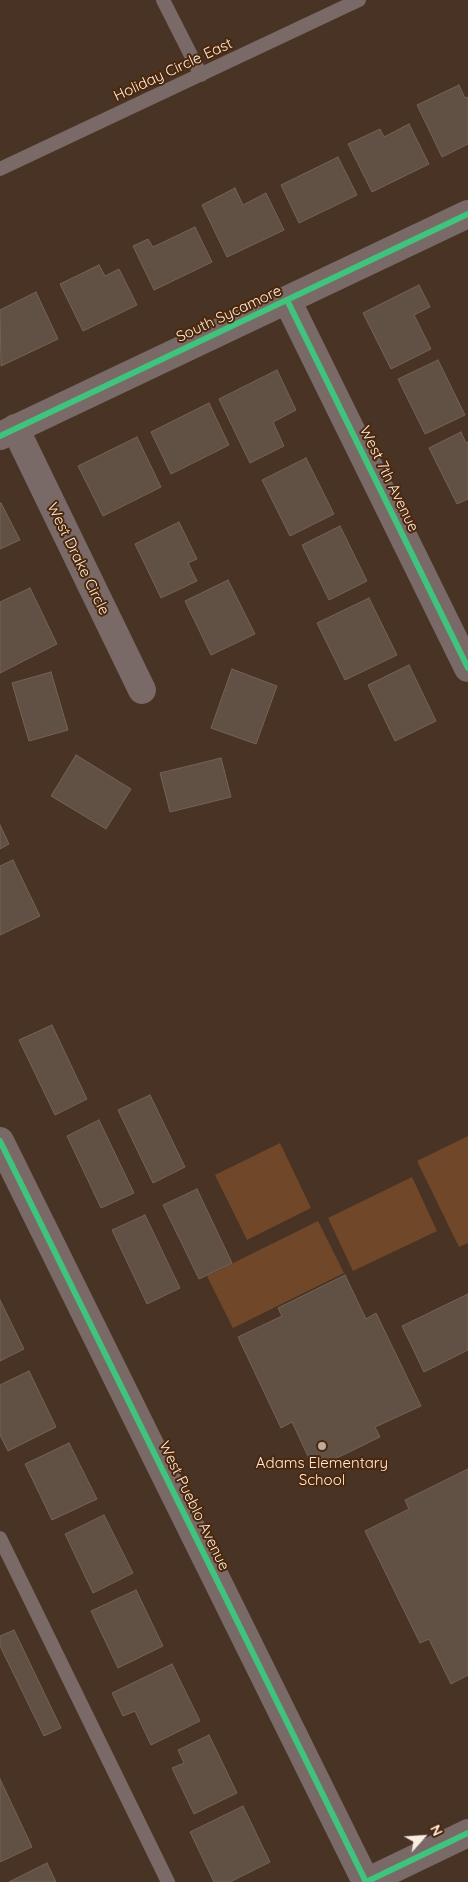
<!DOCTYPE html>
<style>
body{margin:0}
#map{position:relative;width:468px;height:1882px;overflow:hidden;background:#483324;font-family:Quicksand,sans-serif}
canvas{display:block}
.north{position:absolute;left:398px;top:1812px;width:50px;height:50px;-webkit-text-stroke:4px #4c270a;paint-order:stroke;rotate:64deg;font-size:14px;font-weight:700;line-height:20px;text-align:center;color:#fcede3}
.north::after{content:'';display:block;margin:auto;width:18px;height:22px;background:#fcede3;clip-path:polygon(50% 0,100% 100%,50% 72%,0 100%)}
</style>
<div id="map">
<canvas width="468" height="1882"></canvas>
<div class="north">N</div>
</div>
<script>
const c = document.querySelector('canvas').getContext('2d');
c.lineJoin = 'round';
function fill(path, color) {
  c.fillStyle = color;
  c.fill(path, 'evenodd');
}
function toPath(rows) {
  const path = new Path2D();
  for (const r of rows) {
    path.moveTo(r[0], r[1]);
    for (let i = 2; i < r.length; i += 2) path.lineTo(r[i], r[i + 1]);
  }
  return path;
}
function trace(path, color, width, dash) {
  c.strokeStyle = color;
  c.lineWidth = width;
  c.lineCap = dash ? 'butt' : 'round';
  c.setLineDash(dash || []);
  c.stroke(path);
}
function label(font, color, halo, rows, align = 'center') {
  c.font = font + ' Quicksand,sans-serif';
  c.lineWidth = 4;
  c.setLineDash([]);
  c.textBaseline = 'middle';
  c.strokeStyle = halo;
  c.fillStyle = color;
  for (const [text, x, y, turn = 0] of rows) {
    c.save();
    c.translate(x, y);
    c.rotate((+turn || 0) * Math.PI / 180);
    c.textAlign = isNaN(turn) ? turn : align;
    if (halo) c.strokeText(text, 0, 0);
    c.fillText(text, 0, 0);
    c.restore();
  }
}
const green = toPath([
 [468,1136,468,1243,459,1247,417,1161],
 [280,1143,311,1208,247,1240,215,1175],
 [412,1177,437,1231,353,1271,328,1218],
 [318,1221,344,1273,233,1328,207,1276]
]);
const building = toPath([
 [459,85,465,98,468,97,468,144,442,157,417,105,459,85],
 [409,124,429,164,372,192,348,144,380,129,384,137,409,124],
 [338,157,357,195,299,223,281,185,338,157],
 [235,188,243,205,266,193,284,230,227,257,202,205,235,188],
 [195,227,212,262,154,290,133,246,148,239,153,247,195,227],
 [99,265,105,276,119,269,137,305,83,331,60,284,99,265],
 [419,285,430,307,414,315,431,349,391,369,363,313,419,285],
 [36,292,58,339,1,366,0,310,36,292],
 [438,360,465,415,425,434,398,379,438,360],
 [277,370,296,410,273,422,284,446,250,463,219,399,277,370],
 [209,403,229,445,171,474,151,432,209,403],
 [461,432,466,443,468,442,468,499,457,504,429,448,461,432],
 [137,437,161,487,103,516,78,466,137,437],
 [306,458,334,514,290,536,262,480,306,458],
 [0,503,1,503,20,540,0,549,0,503],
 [179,522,197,559,188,563,197,581,161,598,135,544,179,522],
 [340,526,367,581,329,600,302,545,340,526],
 [228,580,255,634,211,655,185,601,228,580],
 [30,588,57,644,0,673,0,602,30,588],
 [369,598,397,655,345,680,317,623,369,598],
 [409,665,436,721,395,741,368,685,409,665],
 [232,669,277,686,256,744,211,728,232,669],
 [51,672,68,730,29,741,12,683,51,672],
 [76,755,131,789,106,829,51,796,76,755],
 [221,758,231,797,170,812,160,773,221,758],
 [0,825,9,844,0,849,0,825],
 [13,860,40,916,0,935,0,866,13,860],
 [52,1025,87,1099,55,1115,19,1040,52,1025],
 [150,1095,185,1167,153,1183,118,1110,150,1095],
 [99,1120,134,1193,101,1208,67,1136,99,1120],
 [197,1189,232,1263,199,1279,163,1205,197,1189],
 [145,1215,180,1288,147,1304,112,1230,145,1215],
 [345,1275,366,1319,376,1313,421,1406,375,1427,380,1437,314,1469,292,1422,281,1428,238,1337,282,1316,278,1308,345,1275],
 [468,1294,468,1350,424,1372,402,1326,468,1294],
 [0,1300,24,1349,0,1361,0,1300],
 [29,1371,56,1427,8,1451,0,1435,0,1385,29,1371],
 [69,1443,97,1499,52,1520,25,1464,69,1443],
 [468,1469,468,1675,451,1684,429,1639,420,1643,365,1531,409,1509,405,1500,468,1469],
 [104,1515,133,1573,93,1593,65,1534,104,1515],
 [136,1590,163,1646,118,1668,91,1611,136,1590],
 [14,1630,61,1728,44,1736,0,1646,0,1636,14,1630],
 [172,1664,200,1721,151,1745,135,1711,123,1716,112,1693,172,1664],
 [209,1735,237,1793,194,1814,172,1768,184,1763,178,1750,209,1735],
 [0,1779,32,1847,0,1862,0,1779],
 [243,1806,270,1862,230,1882,214,1882,190,1832,243,1806],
 [47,1863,56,1882,9,1882,47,1863]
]);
const service = toPath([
 [163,0,201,75],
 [0,169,359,0],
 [0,1538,168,1882]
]);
const minor = toPath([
 [287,300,468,668],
 [15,428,142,690],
 [0,436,468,214]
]);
const tertiary = toPath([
 [0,1141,366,1882],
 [366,1882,468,1833]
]);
const cycleway = toPath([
 [287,300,468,668],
 [0,436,468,214],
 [0,1141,366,1882],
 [366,1882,468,1833]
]);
const markers = [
 [322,1446,5,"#bdaca0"]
];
const streetNames = [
 ["Holiday Circle East",173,70,-25],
 ["South Sycamore",229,314,-25],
 ["West 7th Avenue",389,479,64],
 ["West Drake Circle",78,559,64],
 ["West Pueblo Avenue",194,1506,64]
];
const poiNames = [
 ["Adams Elementary",322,1463],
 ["School",322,1480]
];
fill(green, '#714729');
fill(building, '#615044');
trace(building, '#766357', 1);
trace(service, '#796a67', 14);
trace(minor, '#796a67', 28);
trace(tertiary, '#796a67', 28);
trace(cycleway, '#40c37c', 6);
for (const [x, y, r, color] of markers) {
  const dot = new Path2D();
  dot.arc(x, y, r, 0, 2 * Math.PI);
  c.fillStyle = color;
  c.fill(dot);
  trace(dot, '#4c270a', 2);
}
label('15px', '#fcede3', '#4c270a', streetNames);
label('15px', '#fcede3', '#4c270a', poiNames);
</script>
